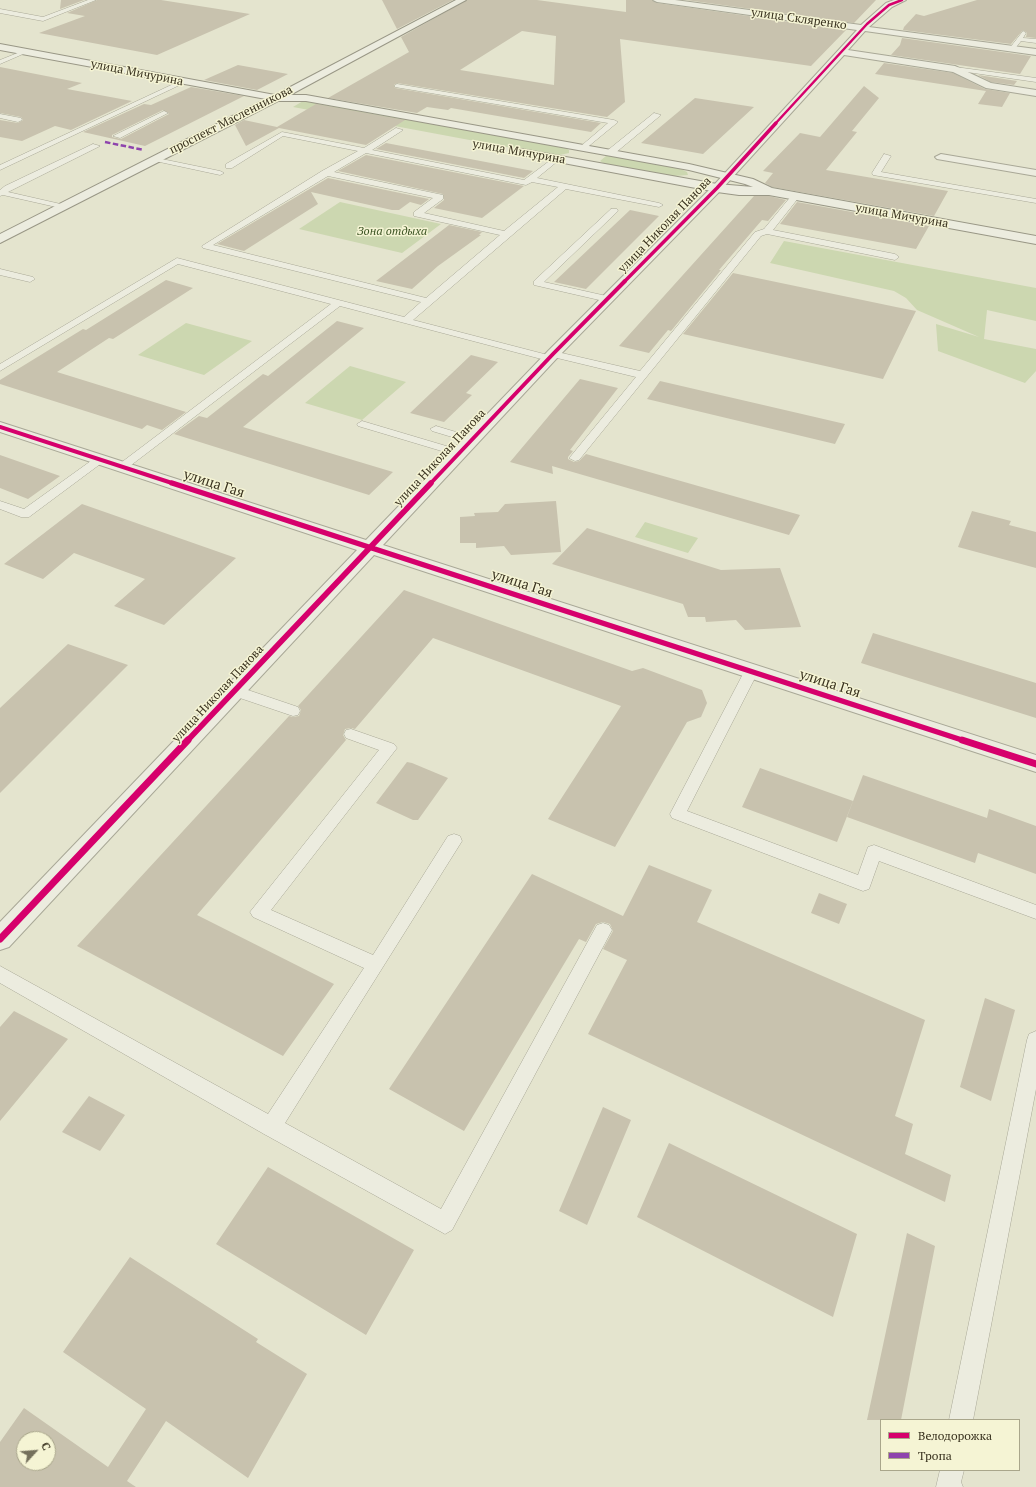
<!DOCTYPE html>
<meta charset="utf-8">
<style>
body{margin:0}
#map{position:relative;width:1036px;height:1487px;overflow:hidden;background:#e4e4ce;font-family:"PT Serif",serif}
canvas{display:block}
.legend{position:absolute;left:880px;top:1419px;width:140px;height:52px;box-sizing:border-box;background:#f5f4d4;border:1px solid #a9a68b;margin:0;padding:5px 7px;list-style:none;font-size:12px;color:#38311e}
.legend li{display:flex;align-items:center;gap:8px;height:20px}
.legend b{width:20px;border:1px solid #a9a68b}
.north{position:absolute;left:16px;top:1431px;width:40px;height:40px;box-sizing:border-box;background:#f5f4d4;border:1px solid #a9a68b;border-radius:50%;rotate:64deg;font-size:11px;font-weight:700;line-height:16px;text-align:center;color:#38311e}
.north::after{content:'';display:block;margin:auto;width:14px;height:18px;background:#74705c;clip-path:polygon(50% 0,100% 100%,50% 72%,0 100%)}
</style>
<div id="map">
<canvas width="1036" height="1487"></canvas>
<ul class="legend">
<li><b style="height:5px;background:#d6006c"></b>Велодорожка</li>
<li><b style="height:5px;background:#8e44ad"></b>Тропа</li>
</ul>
<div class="north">С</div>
</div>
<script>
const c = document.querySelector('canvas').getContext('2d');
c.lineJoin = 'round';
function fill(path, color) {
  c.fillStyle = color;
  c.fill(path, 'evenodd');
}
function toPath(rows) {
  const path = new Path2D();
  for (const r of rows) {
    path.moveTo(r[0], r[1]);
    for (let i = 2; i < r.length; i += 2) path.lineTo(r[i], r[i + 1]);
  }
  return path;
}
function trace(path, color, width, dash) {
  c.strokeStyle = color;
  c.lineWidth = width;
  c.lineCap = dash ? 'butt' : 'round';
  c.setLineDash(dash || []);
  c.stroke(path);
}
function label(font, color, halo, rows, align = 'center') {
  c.font = font + ' "PT Serif",serif';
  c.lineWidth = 3;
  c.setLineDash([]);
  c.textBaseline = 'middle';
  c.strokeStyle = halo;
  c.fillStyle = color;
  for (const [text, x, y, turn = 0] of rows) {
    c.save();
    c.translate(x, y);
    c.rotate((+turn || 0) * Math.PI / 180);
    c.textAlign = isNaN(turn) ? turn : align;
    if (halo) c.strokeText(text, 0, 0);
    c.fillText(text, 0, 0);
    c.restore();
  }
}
const green = toPath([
 [303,101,563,147,569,150,569,153,555,156,293,107],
 [606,156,614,156,679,168,687,172,688,175,674,176,605,164,600,161],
 [340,202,441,224,402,253,299,229],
 [784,241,1036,288,1036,321,987,310,984,339,1036,349,1036,371,1025,383,938,351,936,324,979,337,917,310,906,298,894,291,770,263],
 [186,323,252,341,204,375,138,355],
 [350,366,406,382,362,420,305,403],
 [645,522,698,538,688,553,635,537]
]);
const building = toPath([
 [61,0,84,0,60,9],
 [97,0,161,0,250,14,157,55,39,33,85,16,67,13],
 [382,0,453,0,397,29],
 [467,0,537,0,626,12,626,0,652,0,657,3,846,30,811,66,620,39,625,102,607,117,397,83,394,85,395,88,601,123,591,132,451,108,448,110,427,107,417,113,328,98,409,52,401,37],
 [522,31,556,36,554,85,460,70],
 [686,0,876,0,854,23],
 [977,0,1036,0,1036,38,1026,37,1027,33,1023,30,1011,44,903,30,904,27,916,14,924,16],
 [902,38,1031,56,1020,74,891,55,900,45],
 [884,63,953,73,985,89,1010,93,1002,107,978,104,986,91,875,74],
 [238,65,288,74,257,90,204,80],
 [0,67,82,83,67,89,132,101,71,130,55,126,22,141,0,137,0,120,18,123,23,120,21,117,0,113],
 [978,75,1017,81,1014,85,991,82],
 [864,86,879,98,852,131,857,132,826,170,948,191,934,216,772,187,765,183,773,173,763,171,800,133,820,137],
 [191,87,244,96,145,146,83,132,144,104,151,105],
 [163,110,169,114,121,139,112,137,112,135],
 [695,98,754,107,703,154,641,143],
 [316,104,405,120,366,145,279,128,246,146,235,125,244,120,277,127],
 [386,143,533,171,524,178,376,149],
 [366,155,524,186,482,218,434,208,444,200,443,194,338,171],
 [328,178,429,199,421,205,410,202,399,210,392,210,311,192,318,204,244,251,217,244],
 [754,196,769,196,786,200,768,221,762,220,719,270,721,270,671,331,668,330,649,353,619,346],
 [797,202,929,226,916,249,780,224],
 [630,210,659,216,586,289,554,282],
 [449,225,482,232,479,235,481,235,438,266,412,289,376,281],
 [733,273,896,307,916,311,883,379,683,334],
 [166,280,193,288,113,339,109,338,57,372,186,412,162,430,147,425,142,429,0,384,0,380,83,329,86,330],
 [337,321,364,328,243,427,393,472,369,495,174,434,199,416,207,418,263,374,268,376],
 [471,355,498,362,466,393,472,395,444,422,410,413],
 [580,379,618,388,570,450,573,451,568,457,568,459,574,462,579,461,586,454,800,515,789,535,552,466,553,474,510,462],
 [660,381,845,424,835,444,647,399],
 [0,455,60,476,28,499,0,488],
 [556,501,561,552,511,555,504,546,476,548,476,543,460,543,460,517,475,516,474,513,498,512,505,504],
 [82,504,236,558,164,625,114,606,145,579,74,553,43,579,4,564],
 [972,511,1011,521,1009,525,1036,532,1036,568,958,547],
 [587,528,721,570,780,568,801,627,745,630,736,620,706,622,705,617,688,617,683,604,552,564],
 [404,590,632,671,643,668,702,690,707,703,701,717,687,722,615,847,548,819,621,706,433,638,355,729,351,728,345,729,343,735,346,740,197,915,334,984,283,1056,77,946,289,716,293,717,299,716,301,710,298,706],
 [873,633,1036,683,1036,718,861,663],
 [68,644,128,665,0,793,0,708],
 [407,762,412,763,448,778,418,820,413,820,376,803],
 [760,768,853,801,837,842,742,807],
 [863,775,987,818,989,809,1036,826,1036,874,978,853,975,863,847,817],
 [649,865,712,890,697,922,925,1020,895,1116,913,1124,905,1154,951,1175,945,1202,588,1034,627,960,603,949,613,931,610,924,603,922,596,924,586,942,579,939,464,1131,389,1089,532,874,623,916],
 [819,893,847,904,839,924,811,913],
 [985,998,1015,1010,991,1101,960,1087],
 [14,1011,68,1039,0,1121,0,1027],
 [89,1096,125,1115,100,1151,62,1132],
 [603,1107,631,1120,587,1225,559,1211],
 [669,1143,857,1234,833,1317,637,1217],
 [268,1167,414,1250,366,1335,216,1244],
 [907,1233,935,1246,901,1420,867,1420],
 [130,1257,258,1339,256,1342,307,1374,248,1478,166,1421,127,1481,136,1487,0,1487,0,1442,24,1408,108,1467,146,1409,63,1352],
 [24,1439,48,1439,48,1463,24,1463]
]);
const lane = toPath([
 [88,0,96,0,43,21,0,13,0,9,43,17,88,0],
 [1023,31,1026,33,1023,38,1036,39,1036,43,1021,41,1014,50,1010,50,1009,49,1023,31],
 [25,50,30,51,0,64,0,60,25,50],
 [955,67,1036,78,1036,82,953,70,953,68,955,67],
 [182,80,185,82,184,83,0,170,0,165,182,80],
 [397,84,614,120,618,122,584,150,580,148,581,146,608,123,395,87,395,85,397,84],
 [164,111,168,113,166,114,120,138,113,136,164,111],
 [654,113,661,115,614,154,608,154,608,150,654,113],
 [0,114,21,118,22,120,18,122,0,118,0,114],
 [396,128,403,130,372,150,524,180,556,156,559,156,559,160,537,178,659,203,663,205,659,207,566,189,413,320,548,355,549,352,553,351,640,371,755,232,764,229,792,195,799,197,773,230,895,254,899,257,895,260,767,234,761,236,579,460,575,461,569,458,571,456,636,377,553,357,553,360,549,361,340,306,126,469,118,469,116,467,118,465,331,304,178,264,0,371,0,364,177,258,404,317,421,302,203,248,202,246,322,171,358,151,283,136,232,168,226,168,226,164,282,132,364,148,396,128],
 [366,153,526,185,532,182,558,187,504,231,424,213,443,199,443,195,334,172,366,153],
 [328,176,433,198,414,212,414,216,500,235,426,298,213,245,328,176],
 [93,144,100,146,8,192,65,205,65,209,3,195,0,196,0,190,5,186,93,144],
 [884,154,891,156,881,172,1036,199,1036,203,873,175,872,173,884,154],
 [152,157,220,171,224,173,220,175,155,161,152,161,152,157],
 [611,209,617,209,618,211,544,282,611,297,611,301,608,302,534,285,534,281,611,209],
 [0,269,33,277,35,279,30,282,0,275,0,269],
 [362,421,463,451,465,453,463,455,455,455,358,426,357,424,362,421],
 [436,426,476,438,478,440,472,443,432,431,430,429,436,426],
 [99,457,103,458,105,460,103,462,29,517,21,517,0,509,0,501,24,509,95,458,99,457],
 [751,667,756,669,758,672,687,811,858,875,868,847,874,845,1036,905,1036,919,879,861,869,889,863,891,672,818,670,814,744,672,746,669,751,667],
 [236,686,298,707,300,711,298,715,293,716,231,695,229,691,231,687,236,686],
 [351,729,394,744,397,748,271,910,373,955,448,836,454,834,460,836,462,841,285,1123,441,1209,597,925,603,923,609,925,612,930,452,1230,445,1234,264,1134,0,983,0,966,268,1114,364,968,253,917,250,912,379,750,346,738,344,734,346,730,351,729],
 [1036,1031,1036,1089,973,1420,949,1420,1027,1040,1029,1034,1036,1031],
 [940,1470,964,1470,961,1482,963,1487,936,1487,940,1470]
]);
const street = toPath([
 [653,0,675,0,861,25,886,3,894,0,906,0,892,7,869,27,1036,49,1036,55,865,31,848,50,955,66,991,83,1036,90,1036,96,986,88,953,72,844,55,721,190,558,357,383,545,1036,755,1036,772,374,555,9,947,0,950,0,922,357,550,0,432,0,422,366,540,548,351,713,186,857,30,657,2,653,0],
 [941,154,1036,170,1036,176,937,159,935,157,941,154]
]);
const secondary = toPath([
 [456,0,466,0,290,95,306,95,689,164,753,179,772,188,1036,236,1036,244,769,195,739,195,717,192,521,155,517,154,515,152,517,150,521,149,717,184,753,187,745,184,689,170,306,101,278,101,0,243,0,234,266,99,0,50,0,44,275,95,456,0]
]);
const quiet = toPath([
 [105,142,144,150]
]);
const cyclewayFar4 = toPath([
 [775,124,867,24,889,5,902,0]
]);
const cyclewayFar3 = toPath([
 [624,282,717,188,776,123]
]);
const cyclewayFar2 = toPath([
 [0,427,175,484],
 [430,484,553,354,625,281]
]);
const cyclewayFar1 = toPath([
 [172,483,965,741],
 [187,741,431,483]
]);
const cycleway = toPath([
 [962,740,1036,764],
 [0,939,188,740]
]);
const farStreetnames = [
 ["улица Скляренко",799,19,8],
 ["улица Мичурина",137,73,11],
 ["проспект Масленникова",231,120,-27],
 ["улица Мичурина",519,152,10],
 ["улица Мичурина",902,216,10],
 ["улица Николая Панова",665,225,-46],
 ["улица Николая Панова",440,458,-47],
 ["улица Николая Панова",218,694,-47]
];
const farParknames = [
 ["Зона отдыха",392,232]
];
const streetNames = [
 ["улица Гая",214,484,18],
 ["улица Гая",522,584,18],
 ["улица Гая",830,684,18]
];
fill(green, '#ccd7b0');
fill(building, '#c8c2ae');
trace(lane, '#a9a897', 1);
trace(street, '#a9a897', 2);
trace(secondary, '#999786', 2);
fill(lane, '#ececdf');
fill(street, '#ececdf');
fill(secondary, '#ececdf');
trace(quiet, '#8e44ad', 2.5, [5.5, 2.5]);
trace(cyclewayFar4, '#d6006c', 2.5);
trace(cyclewayFar3, '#d6006c', 3.5);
trace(cyclewayFar2, '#d6006c', 4);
trace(cyclewayFar1, '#d6006c', 5.5);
trace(cycleway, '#d6006c', 7);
label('12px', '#38311e', '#f5f4d4', farStreetnames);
label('italic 12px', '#3d5525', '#f5f4d4', farParknames);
label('14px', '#38311e', '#f5f4d4', streetNames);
</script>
